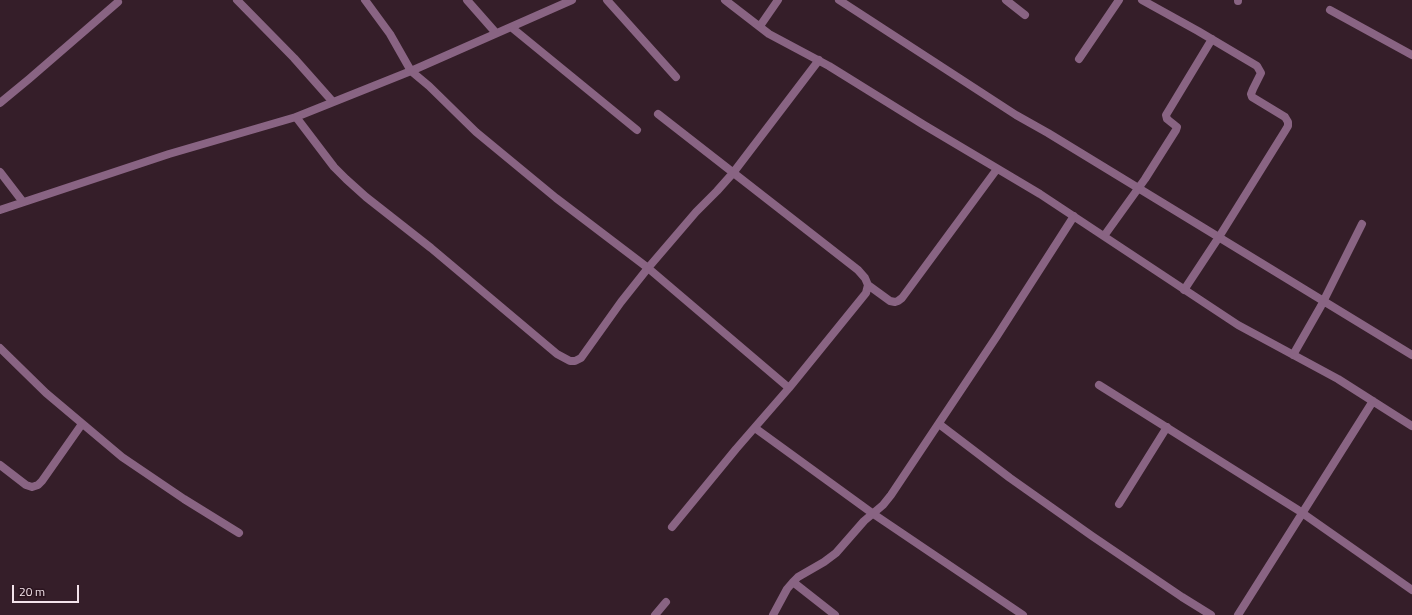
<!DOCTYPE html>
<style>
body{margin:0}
#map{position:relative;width:1412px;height:615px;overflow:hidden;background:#351e29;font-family:"Titillium Web",sans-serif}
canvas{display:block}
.scale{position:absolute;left:12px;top:585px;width:67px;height:18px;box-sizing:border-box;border:2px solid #f3e3ea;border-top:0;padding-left:5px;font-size:12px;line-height:14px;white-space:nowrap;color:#f3e3ea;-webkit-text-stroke:3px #2b141f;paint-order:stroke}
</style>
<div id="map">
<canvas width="1412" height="615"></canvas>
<div class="scale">20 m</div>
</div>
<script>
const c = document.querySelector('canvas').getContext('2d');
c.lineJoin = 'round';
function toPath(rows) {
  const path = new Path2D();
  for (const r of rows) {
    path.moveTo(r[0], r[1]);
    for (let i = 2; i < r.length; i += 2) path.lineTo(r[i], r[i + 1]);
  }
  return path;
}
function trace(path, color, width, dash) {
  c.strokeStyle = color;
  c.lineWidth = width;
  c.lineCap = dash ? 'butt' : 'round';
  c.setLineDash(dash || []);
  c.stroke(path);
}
const minor = toPath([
 [237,0,294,58,333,102],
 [365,0,390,34,411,71,429,86,476,132,556,198,648,268,789,388],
 [467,0,496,33],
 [607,0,676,77],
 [725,0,769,34,829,66,924,125,1040,194,1238,325,1338,379,1412,426],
 [839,0,1016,115,1048,133,1412,355],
 [1006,0,1025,15],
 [1142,0,1198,31,1257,66,1261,73,1253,89,1251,94,1252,97,1285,117,1288,122,1288,126,1285,131,1219,237,1184,290],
 [1238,1,1238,0],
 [1330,10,1412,55],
 [760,26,778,0],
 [511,27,637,130],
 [1079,59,1119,0],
 [0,103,29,79,118,2],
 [658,114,858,270,865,278,868,285,866,293,789,388,736,449,672,527],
 [296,117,334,167,346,179,366,197,431,248,557,354,570,361,575,361,581,358,621,302,648,268,696,212,717,191,733,173,819,60],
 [0,172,23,202],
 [0,210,169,154,296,117,411,71,572,0],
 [1104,236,1145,179,1176,130,1177,127,1167,119,1166,115,1212,39],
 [868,285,890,301,895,302,898,301,902,298,997,169],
 [0,348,46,393,122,457,184,499,239,533],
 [1293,355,1321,306,1362,224],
 [1099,385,1298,510,1412,590],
 [939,424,1010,478,1092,536,1182,597,1211,615],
 [755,428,872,513,1023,615],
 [0,465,26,485,32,487,38,485,42,481,82,424],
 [1119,504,1167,427],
 [793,582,835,615],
 [655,615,666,602],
 [773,615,787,589,793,582,798,577,824,562,836,553,864,521,883,505,891,495,997,336,1074,216],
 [1238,615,1373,401]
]);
trace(minor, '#896483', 8);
</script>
